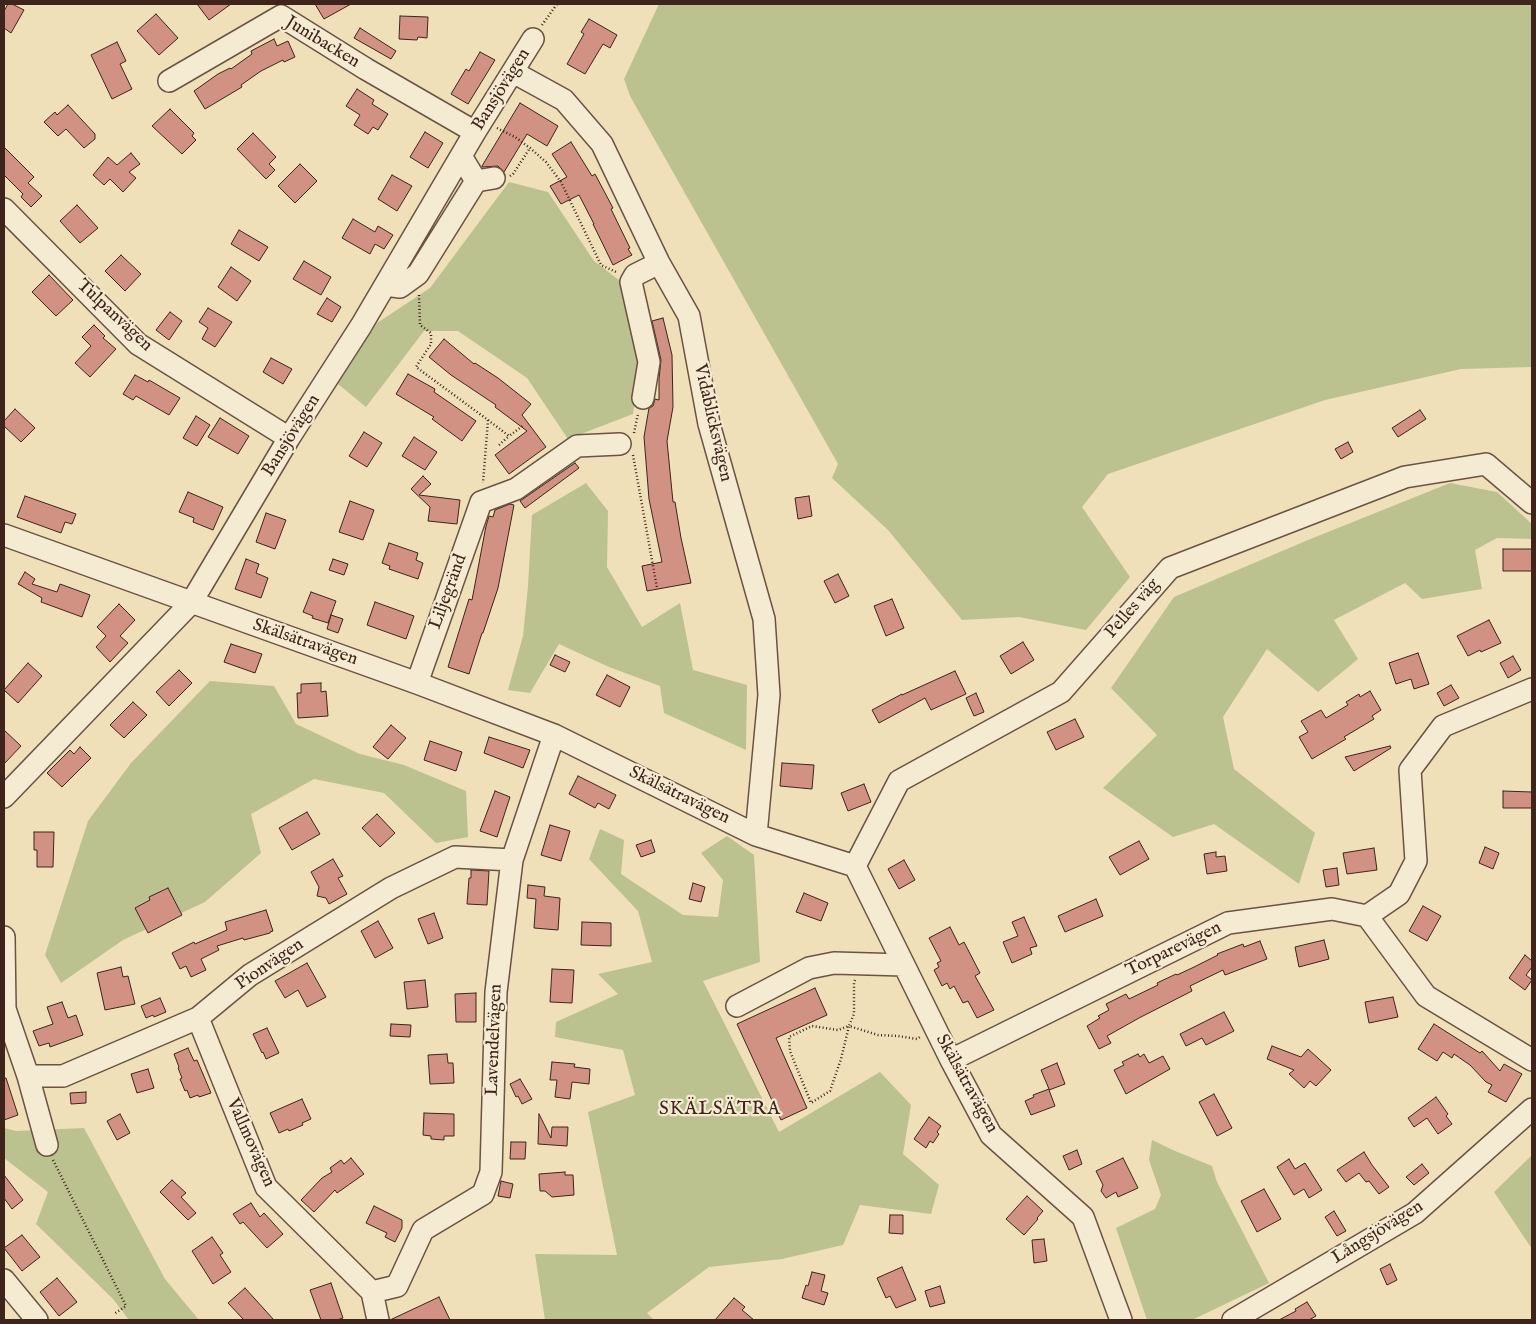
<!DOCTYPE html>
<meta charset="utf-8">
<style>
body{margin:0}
#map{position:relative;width:1536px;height:1324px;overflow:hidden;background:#efe0ba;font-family:"IM FELL English",serif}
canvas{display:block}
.frame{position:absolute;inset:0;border:5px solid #3e241b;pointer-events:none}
</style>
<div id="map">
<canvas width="1536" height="1324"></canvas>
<div class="frame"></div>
</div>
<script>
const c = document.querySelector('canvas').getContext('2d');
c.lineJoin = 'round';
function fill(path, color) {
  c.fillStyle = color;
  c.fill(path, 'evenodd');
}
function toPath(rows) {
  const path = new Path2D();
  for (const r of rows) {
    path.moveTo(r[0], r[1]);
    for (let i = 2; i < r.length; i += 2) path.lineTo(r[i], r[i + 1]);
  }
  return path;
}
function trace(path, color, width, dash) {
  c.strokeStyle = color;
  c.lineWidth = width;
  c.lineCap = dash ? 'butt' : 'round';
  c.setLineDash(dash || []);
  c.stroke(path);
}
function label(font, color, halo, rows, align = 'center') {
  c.font = font + ' "IM FELL English",serif';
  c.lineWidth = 4.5;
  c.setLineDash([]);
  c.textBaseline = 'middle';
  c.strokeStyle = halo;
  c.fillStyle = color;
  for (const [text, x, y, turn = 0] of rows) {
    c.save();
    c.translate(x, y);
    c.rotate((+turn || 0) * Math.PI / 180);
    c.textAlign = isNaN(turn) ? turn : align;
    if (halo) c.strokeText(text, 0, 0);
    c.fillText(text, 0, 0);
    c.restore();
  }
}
const green = toPath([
 [659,4,1532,4,1532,367,1461,369,1325,400,1108,474,1082,507,1130,577,1086,630,1019,617,962,620,888,530,832,478,838,464,630,96,624,79],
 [509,182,548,192,594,261,623,283,639,364,633,414,568,439,527,378,458,331,424,331,366,407,338,384,377,323,430,288],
 [586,483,608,511,607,567,642,627,680,603,693,670,747,685,746,750,664,713,660,686,609,667,559,644,530,693,508,690,523,636,528,586,532,515],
 [1450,483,1497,492,1532,524,1532,539,1497,538,1475,550,1482,589,1422,599,1405,583,1334,620,1358,659,1318,692,1267,649,1223,717,1234,769,1315,833,1299,884,1214,824,1173,837,1103,788,1157,735,1111,688,1174,597,1308,540],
 [210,681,274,686,296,724,360,754,404,765,466,791,468,837,436,843,384,793,314,779,251,814,261,853,205,902,123,940,61,983,45,955,88,821,131,763],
 [600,829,624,840,621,874,683,915,718,917,723,880,701,853,727,836,754,855,760,962,703,981,779,1132,880,1072,911,1105,903,1154,939,1185,931,1214,860,1205,843,1245,782,1259,709,1267,647,1313,654,1320,545,1320,535,1254,617,1255,588,1112,635,1095,623,1050,555,1037,556,1022,618,994,598,974,652,962,638,911,589,859],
 [4,1128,16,1131,84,1128,165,1279,199,1320,129,1320,113,1299,36,1224,48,1192,4,1158],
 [1152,1140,1175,1151,1212,1166,1217,1182,1269,1283,1192,1320,1147,1320,1116,1228,1155,1209,1161,1195,1149,1160],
 [1532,1155,1532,1249,1494,1192]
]);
const building = toPath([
 [8,4,12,4,24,10,11,33,4,28,4,11,8,4],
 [197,4,231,4,209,20,197,4],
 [315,4,351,4,324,19,315,4],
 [156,14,178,38,159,55,137,31,156,14],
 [400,16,428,17,427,38,418,37,417,40,399,39,400,16],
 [589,19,617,35,610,48,603,44,585,74,567,64,584,34,581,32,589,19],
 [360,28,396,51,391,59,354,38,360,28],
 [274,39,277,46,288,41,295,57,284,62,283,60,261,71,241,85,242,87,205,109,194,91,218,74,230,68,231,69,252,54,251,51,274,39],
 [117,42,126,61,120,64,132,89,112,99,91,55,117,42],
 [480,52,495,60,468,104,451,94,466,69,469,71,480,52],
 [357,89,374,100,372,104,388,114,378,130,373,127,368,134,354,125,360,115,346,106,357,89],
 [520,103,558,126,547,146,527,134,504,172,498,166,482,167,482,166,520,103],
 [68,105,95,134,95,139,84,148,66,129,58,136,44,122,55,112,57,115,68,105],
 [170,109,194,133,192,136,196,140,182,154,152,126,170,109],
 [425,132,443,143,428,168,410,157,425,132],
 [253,133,276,157,269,164,275,170,266,179,237,149,253,133],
 [571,142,592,176,595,174,613,208,611,209,630,248,628,249,632,255,613,265,593,224,594,224,579,195,561,204,550,186,567,177,552,154,571,142],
 [4,147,34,177,28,183,42,196,31,207,21,197,23,194,4,175,4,147],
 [131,153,140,164,129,172,136,178,123,192,110,179,104,185,93,175,108,157,117,165,131,153],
 [300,164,317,181,295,203,278,186,300,164],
 [392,175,412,186,397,211,378,199,392,175],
 [77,205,98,228,80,243,60,221,77,205],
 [353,219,375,232,378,226,393,235,384,249,375,244,370,254,342,238,353,219],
 [239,230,268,247,259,261,231,244,239,230],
 [121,255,141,274,125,291,105,271,121,255],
 [304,261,331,277,321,295,293,279,304,261],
 [231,267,251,281,237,301,218,287,231,267],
 [49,275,73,300,56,316,32,292,49,275],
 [327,298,341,307,332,322,317,314,327,298],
 [208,308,232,322,215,347,202,339,208,328,199,322,208,308],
 [170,312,182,321,169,340,156,330,170,312],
 [663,318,672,355,673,407,667,441,673,502,675,502,681,538,691,583,647,591,642,566,662,562,649,499,644,437,649,408,653,406,655,399,659,400,659,379,661,360,652,321,663,318],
 [94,325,105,336,103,338,116,349,90,377,75,363,91,346,82,337,94,325],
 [444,339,474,364,475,363,498,378,531,404,522,415,546,447,509,474,495,455,527,431,495,407,496,405,451,375,429,357,444,339],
 [271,358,292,369,283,384,263,372,271,358],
 [408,374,435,389,434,392,476,421,462,441,432,419,434,417,396,394,408,374],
 [135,375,148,382,149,380,180,398,169,415,136,396,133,400,123,394,135,375],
 [15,409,35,428,21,442,4,426,4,421,15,409],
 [1420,410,1426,419,1398,437,1392,428,1420,410],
 [196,416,210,425,197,446,183,438,196,416],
 [220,418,249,436,238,454,208,437,220,418],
 [364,432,382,443,367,467,349,456,364,432],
 [414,437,437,452,425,470,402,456,414,437],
 [1348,442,1353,452,1341,459,1335,449,1348,442],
 [575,463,579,468,525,508,520,501,575,463],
 [423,476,431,484,419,495,460,500,457,524,428,521,430,507,411,489,423,476],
 [188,492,223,507,213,530,193,522,194,518,179,512,188,492],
 [25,496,76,514,72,524,65,522,61,533,17,517,25,496],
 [809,496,812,516,798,519,795,498,809,496],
 [350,501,374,510,363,540,339,532,350,501],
 [510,504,514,505,498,588,483,633,482,633,469,674,448,667,469,599,472,600,486,526,489,516,493,517,495,510,510,504],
 [266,513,286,520,275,549,256,542,266,513],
 [389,543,418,553,416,560,423,563,418,579,389,569,390,566,382,563,389,543],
 [1503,549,1532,549,1532,571,1503,571,1503,549],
 [246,559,259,564,256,573,268,578,261,598,235,589,246,559],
 [333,559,348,564,344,575,329,570,333,559],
 [25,572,35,579,32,584,57,592,60,584,90,595,82,617,41,602,42,598,18,584,25,572],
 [838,574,849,596,835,603,824,581,838,574],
 [311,592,336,601,328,623,312,618,313,616,303,612,311,592],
 [892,599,904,628,886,636,874,606,892,599],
 [375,602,414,616,406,639,367,625,375,602],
 [119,604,135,620,120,636,128,643,110,662,96,647,106,636,97,627,119,604],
 [331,615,343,619,338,633,327,629,331,615],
 [1489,620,1501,643,1481,652,1480,650,1468,656,1457,636,1489,620],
 [1023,642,1034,660,1011,674,1000,656,1023,642],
 [231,644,262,654,255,673,224,662,231,644],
 [1418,653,1429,684,1414,689,1411,679,1396,684,1389,663,1418,653],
 [555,655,570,662,565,672,550,665,555,655],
 [1513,656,1521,670,1508,678,1500,663,1513,656],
 [28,663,42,676,18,703,4,690,28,663],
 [179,670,192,683,169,706,156,692,179,670],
 [955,671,966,694,931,710,925,698,879,723,872,710,902,694,902,695,955,671],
 [607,675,630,687,620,707,596,695,607,675],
 [321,683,321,692,326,691,328,716,298,718,297,693,301,693,301,684,321,683],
 [1451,685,1459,698,1444,706,1437,693,1451,685],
 [1370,691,1381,710,1372,716,1374,719,1344,737,1346,739,1312,759,1299,737,1308,732,1301,721,1321,710,1326,718,1348,705,1346,702,1359,694,1360,697,1370,691],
 [976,693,984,712,974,716,966,698,976,693],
 [133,702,147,715,124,738,110,725,133,702],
 [1075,719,1084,737,1056,750,1047,732,1075,719],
 [391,725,406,738,388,759,373,747,391,725],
 [4,730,21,746,4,764,4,730],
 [489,737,530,750,523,768,484,753,489,737],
 [430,741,462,752,456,771,424,760,430,741],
 [1390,746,1391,748,1354,771,1345,757,1390,746],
 [80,747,91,758,62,787,47,773,70,750,74,754,80,747],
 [782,763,814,765,812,789,780,786,782,763],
 [578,776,616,795,609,809,598,803,595,808,569,794,578,776],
 [864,784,871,802,848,811,841,793,864,784],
 [495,791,510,797,497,837,480,831,495,791],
 [1503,791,1532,792,1532,808,1503,808,1503,791],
 [307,812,320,834,292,850,279,828,307,812],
 [377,814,395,833,380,847,362,828,377,814],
 [550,825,570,831,561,861,541,855,550,825],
 [34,832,54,832,53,867,37,867,37,850,34,850,34,832],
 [651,840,655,852,641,857,636,845,651,840],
 [1139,841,1149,859,1120,875,1109,857,1139,841],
 [1485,847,1499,853,1493,869,1479,863,1485,847],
 [1374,848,1377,870,1347,874,1343,853,1374,848],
 [1216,852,1216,857,1225,856,1227,871,1207,874,1204,854,1216,852],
 [333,859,343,876,338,878,347,894,329,904,326,898,317,896,319,887,311,872,333,859],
 [904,860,915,880,899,889,888,869,904,860],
 [1337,868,1339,885,1326,887,1323,870,1337,868],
 [471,870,489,871,487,905,467,904,469,878,471,878,471,870],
 [693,883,705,887,701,902,689,899,693,883],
 [528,885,545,887,544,896,560,898,558,930,534,928,536,899,527,898,528,885],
 [168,888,182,915,148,933,135,908,150,900,149,897,168,888],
 [804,893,828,903,821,921,796,912,804,893],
 [1096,899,1103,916,1065,932,1058,916,1096,899],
 [1423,906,1441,916,1427,941,1409,931,1423,906],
 [266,910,273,931,270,932,270,933,244,940,243,938,217,946,219,950,201,959,206,970,191,977,186,966,180,969,172,953,194,942,195,944,227,930,225,922,266,910],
 [434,913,443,938,428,944,418,919,434,913],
 [1024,917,1037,946,1030,948,1032,954,1012,963,1003,942,1018,936,1012,922,1024,917],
 [378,921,393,948,375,958,361,931,378,921],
 [582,922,611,923,611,946,581,945,582,922],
 [950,927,959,945,964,942,980,973,975,976,994,1010,977,1018,968,1001,963,1003,954,986,950,989,947,983,942,986,934,970,939,967,937,963,941,961,929,938,950,927],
 [1324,940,1329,959,1299,967,1295,947,1324,940],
 [1260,941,1267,959,1225,975,1223,970,1190,986,1192,991,1139,1018,1107,1036,1111,1043,1099,1049,1087,1026,1100,1018,1098,1016,1109,1010,1106,1004,1126,994,1129,999,1158,985,1157,983,1176,974,1177,975,1192,968,1218,955,1217,954,1243,944,1244,947,1260,941],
 [1525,955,1532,961,1532,967,1526,975,1532,980,1525,990,1509,978,1525,955],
 [307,963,326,997,307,1007,298,990,285,998,275,981,307,963],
 [121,967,123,977,128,976,135,1004,105,1010,97,973,121,967],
 [552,969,574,970,572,1003,550,1002,552,969],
 [425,980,428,1007,407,1009,404,982,425,980],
 [815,988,827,1015,776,1038,807,1108,781,1120,737,1024,815,988],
 [476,993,476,1022,456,1022,455,994,476,993],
 [1393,997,1398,1017,1369,1023,1365,1002,1393,997],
 [160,998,166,1012,154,1017,153,1015,146,1018,141,1006,160,998],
 [62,1002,68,1018,76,1015,83,1035,50,1047,49,1043,39,1046,33,1031,53,1024,47,1007,62,1002],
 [1224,1012,1234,1031,1206,1045,1202,1038,1186,1046,1180,1034,1224,1012],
 [391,1024,411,1025,410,1037,390,1036,391,1024],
 [1434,1024,1480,1053,1482,1051,1500,1071,1504,1064,1522,1074,1506,1102,1488,1092,1492,1085,1486,1082,1470,1065,1454,1054,1452,1058,1443,1052,1437,1061,1418,1049,1434,1024],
 [267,1028,279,1053,266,1059,263,1052,262,1053,253,1034,267,1028],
 [1272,1046,1301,1057,1308,1049,1331,1070,1316,1086,1310,1081,1304,1088,1289,1074,1294,1070,1267,1059,1272,1046],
 [188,1048,194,1061,197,1060,211,1093,199,1097,198,1095,190,1098,187,1090,185,1091,180,1079,182,1078,178,1068,179,1067,174,1054,188,1048],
 [447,1054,448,1063,453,1063,454,1083,430,1084,428,1055,447,1054],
 [1138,1054,1140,1057,1144,1054,1149,1063,1163,1056,1170,1069,1126,1094,1114,1070,1124,1065,1122,1062,1138,1054],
 [552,1062,575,1064,574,1067,590,1069,589,1084,572,1082,570,1099,555,1097,557,1080,550,1080,552,1062],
 [1057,1063,1065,1084,1049,1090,1055,1106,1031,1115,1025,1101,1034,1097,1033,1095,1049,1089,1041,1070,1057,1063],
 [148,1069,154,1088,137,1093,131,1074,148,1069],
 [4,1078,6,1078,18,1115,4,1120,4,1078],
 [520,1079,532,1099,522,1104,518,1096,516,1097,510,1084,520,1079],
 [86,1092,86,1103,71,1104,70,1093,86,1092],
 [1214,1094,1232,1128,1217,1136,1199,1102,1214,1094],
 [1436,1097,1448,1114,1446,1116,1452,1124,1438,1134,1427,1118,1414,1127,1408,1118,1436,1097],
 [302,1099,311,1119,302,1123,303,1125,289,1131,288,1129,279,1133,270,1113,302,1099],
 [424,1113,454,1114,454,1136,444,1136,444,1140,431,1139,431,1136,423,1135,424,1113],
 [120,1114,130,1133,117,1140,107,1121,120,1114],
 [539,1114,551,1138,552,1127,568,1127,567,1146,538,1144,539,1114],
 [929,1117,941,1126,937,1132,939,1134,933,1143,930,1141,926,1148,914,1139,929,1117],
 [511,1142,526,1142,525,1159,510,1159,511,1142],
 [1077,1150,1082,1164,1069,1170,1063,1156,1077,1150],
 [1364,1152,1372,1165,1389,1187,1379,1194,1369,1181,1366,1182,1359,1173,1346,1182,1337,1170,1364,1152],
 [351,1158,364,1174,337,1193,335,1190,314,1212,301,1200,322,1178,332,1172,330,1168,341,1160,344,1164,351,1158],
 [1123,1158,1138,1188,1118,1197,1116,1192,1106,1198,1101,1191,1103,1185,1096,1171,1123,1158],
 [1289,1159,1295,1169,1305,1163,1322,1190,1309,1198,1304,1189,1294,1195,1277,1167,1289,1159],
 [1422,1164,1429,1173,1414,1185,1406,1177,1422,1164],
 [565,1172,565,1175,573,1175,574,1195,552,1197,545,1191,540,1191,539,1174,565,1172],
 [4,1175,23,1200,12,1209,4,1198,4,1175],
 [172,1180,186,1193,181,1197,196,1213,188,1220,160,1192,172,1180],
 [501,1181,513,1184,510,1198,498,1196,501,1181],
 [1264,1189,1281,1219,1257,1232,1241,1201,1264,1189],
 [1027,1196,1043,1211,1037,1218,1038,1219,1024,1235,1006,1219,1027,1196],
 [251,1203,260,1217,264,1213,283,1234,267,1248,243,1222,240,1224,233,1214,251,1203],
 [374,1206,402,1220,402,1228,395,1242,385,1237,387,1233,366,1223,374,1206],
 [1334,1211,1346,1231,1337,1236,1325,1217,1334,1211],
 [890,1215,903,1215,903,1234,889,1233,890,1215],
 [22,1235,40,1257,22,1271,4,1248,22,1235],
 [212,1237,223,1253,220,1255,231,1272,213,1284,192,1251,212,1237],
 [1044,1239,1047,1261,1034,1263,1032,1240,1044,1239],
 [1390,1264,1397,1280,1387,1285,1380,1269,1390,1264],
 [902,1267,916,1300,896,1308,890,1296,886,1298,877,1278,902,1267],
 [812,1272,825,1275,821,1291,828,1293,824,1305,802,1298,806,1285,808,1286,812,1272],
 [57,1278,77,1302,59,1316,40,1292,57,1278],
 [331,1283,343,1318,337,1320,321,1320,310,1290,331,1283],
 [940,1286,945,1303,930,1307,925,1291,940,1286],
 [245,1288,274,1320,244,1320,228,1303,245,1288],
 [439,1297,450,1320,390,1320,439,1297],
 [734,1298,745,1307,742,1310,754,1320,715,1320,734,1298],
 [1307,1302,1316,1316,1309,1320,1279,1320,1296,1311,1295,1309,1307,1302]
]);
const path = toPath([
 [542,25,557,4],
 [497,128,515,137,530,148,546,162,561,182,601,265,616,272],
 [510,176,513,174,530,148],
 [419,295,420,325,431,333,431,344,416,367,488,420,483,483],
 [488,420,509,436,524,425],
 [634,433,638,414],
 [499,445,509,436],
 [633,455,657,588],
 [855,980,854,982,854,1014,849,1026,838,1030,812,1026,789,1037,790,1051,811,1103,830,1091,841,1059,849,1026,878,1035,898,1036,917,1039,920,1037],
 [53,1160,126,1306,114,1314]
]);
const minor = toPath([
 [513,72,564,100,602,144,659,263,689,316,709,424,764,619,769,695,756,835],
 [169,81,281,16,366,69,475,132],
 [476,181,494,178],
 [4,209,138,344,289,438],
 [386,285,400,287,418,274,476,181,461,156],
 [643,398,649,362,631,282,635,275,659,263],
 [4,535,417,683,554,735,756,835,855,866,951,1060,991,1135,1083,1217,1121,1320],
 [417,683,481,502,516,489,577,446,620,444],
 [4,797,191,603,289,438,361,326,475,132,533,39],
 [855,866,899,781,1061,692,1170,568,1405,477,1486,464,1532,503],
 [1367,916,1426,996,1532,1060],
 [4,937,5,1009,28,1076,47,1145],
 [737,1006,809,968,834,963,904,965],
 [198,1018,266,1187,372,1292,378,1320],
 [951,1060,1228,923,1332,909,1367,916,1399,894,1416,861,1410,770,1443,726,1532,689],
 [28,1076,63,1076,198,1018,250,975,391,888,455,857,512,860],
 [4,1280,37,1320],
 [372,1292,397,1286,423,1230,483,1194,491,1172,496,992,512,860,554,735],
 [1233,1320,1415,1213,1532,1109]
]);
const streetNames = [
 ["Junibacken",322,43,31],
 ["Bansjövägen",502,90,-58],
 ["Tulpanvägen",114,316,43],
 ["Vidablicksvägen",712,423,77],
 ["Bansjövägen",292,436,-58],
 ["Liljegränd",449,592,-70],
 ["Pelles väg",1133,609,-49],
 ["Skälsätravägen",305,643,19],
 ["Skälsätravägen",679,796,26],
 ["Torparevägen",1174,950,-26],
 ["Pionvägen",270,965,-34],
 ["Lavendelvägen",495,1040,-88],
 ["Skälsätravägen",966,1084,61],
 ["Vallmovägen",250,1143,66],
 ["Långsjövägen",1378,1233,-32]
];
const neighbourhoodNames = [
 ["SKÄLSÄTRA",720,1110]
];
fill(green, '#bbc28f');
fill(building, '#d19183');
trace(building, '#3e241b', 1);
trace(minor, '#6a5343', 24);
trace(path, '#3e241b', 2.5, [1, 2.5]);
trace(minor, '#f5ebd2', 21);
label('18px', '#3e241b', '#f5ebd2', streetNames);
c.letterSpacing = '1px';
label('19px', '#3e241b', '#f5ebd2', neighbourhoodNames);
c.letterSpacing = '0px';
</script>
